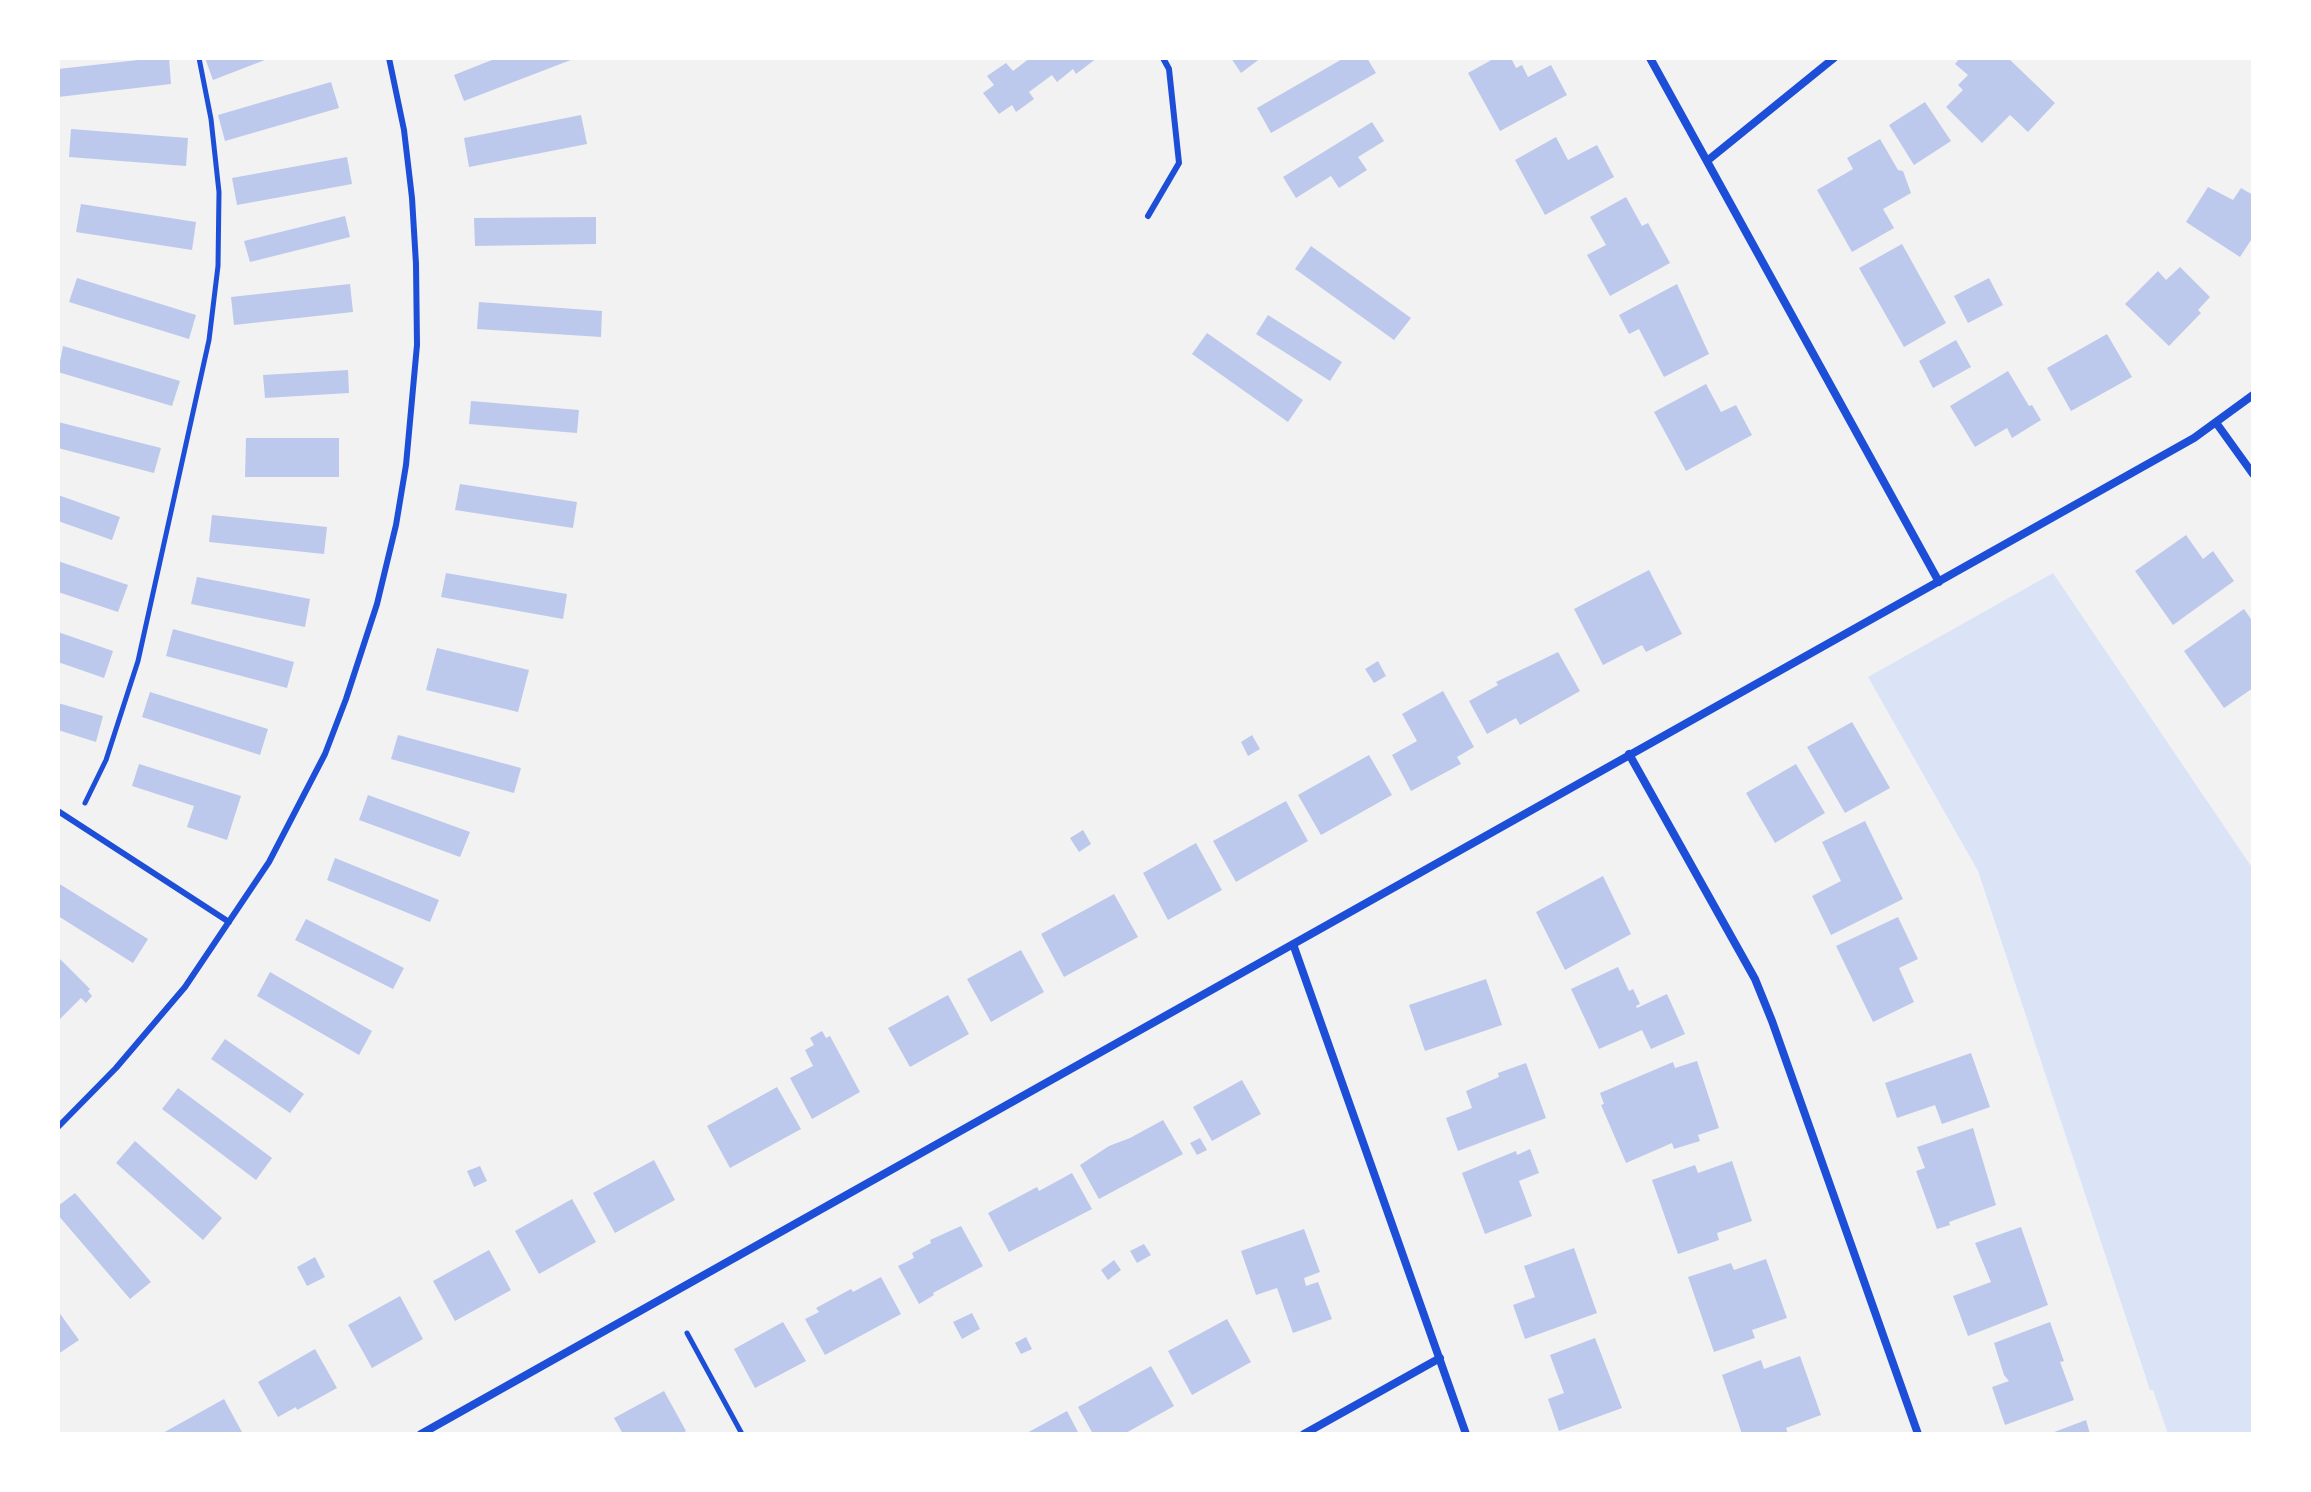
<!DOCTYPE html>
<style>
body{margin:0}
#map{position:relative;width:2311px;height:1492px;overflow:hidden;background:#f2f2f2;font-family:Barlow,sans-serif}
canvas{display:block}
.frame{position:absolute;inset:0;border:60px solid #fff;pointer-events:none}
</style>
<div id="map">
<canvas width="2311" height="1492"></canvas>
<div class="frame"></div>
</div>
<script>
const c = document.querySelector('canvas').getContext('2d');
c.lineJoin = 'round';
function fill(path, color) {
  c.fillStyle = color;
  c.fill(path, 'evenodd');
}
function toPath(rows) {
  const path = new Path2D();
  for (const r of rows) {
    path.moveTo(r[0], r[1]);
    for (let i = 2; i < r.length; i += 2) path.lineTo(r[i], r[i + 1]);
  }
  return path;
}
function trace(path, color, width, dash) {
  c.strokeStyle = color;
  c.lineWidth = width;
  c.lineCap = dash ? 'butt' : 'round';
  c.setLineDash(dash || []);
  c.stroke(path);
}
const green = toPath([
 [2053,573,2253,869,2253,1434,2168,1434,2153,1390,2150,1390,1978,871,1868,677]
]);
const building = toPath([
 [156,58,169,58,171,84,58,97,58,69],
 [205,58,270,58,213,80],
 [497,58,576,58,464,101,454,75],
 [1030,58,1097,58,1076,74,1073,69,1057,82,1052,75,1029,92,1034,99,1016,112,1012,105,999,114,983,93,994,85,987,76,1006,63,1013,71],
 [1231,58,1261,58,1241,73],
 [1344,58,1367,58,1376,73,1271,133,1257,108],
 [1495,58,1511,58,1516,68,1522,65,1528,77,1551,65,1567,95,1500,131,1468,73],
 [1960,58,2008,58,2055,103,2028,132,2010,115,1982,143,1946,107,1963,90,1958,85,1968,75,1955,64],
 [331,82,339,108,225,141,218,115],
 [1925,102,1951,141,1914,165,1889,125],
 [581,115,587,144,469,167,464,138],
 [1372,122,1384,141,1358,157,1367,170,1339,188,1331,176,1296,198,1283,177],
 [71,129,188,138,186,166,69,157],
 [1556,137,1568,160,1597,145,1614,177,1545,215,1515,160],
 [1880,139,1898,170,1903,171,1911,193,1883,209,1894,228,1852,252,1817,190,1853,169,1847,158],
 [347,157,352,184,237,205,232,178],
 [2208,187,2233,200,2241,188,2253,195,2253,237,2240,257,2186,222],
 [1626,197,1642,226,1648,223,1670,263,1610,296,1587,255,1606,245,1590,217],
 [81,204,196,222,192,250,76,232],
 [345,216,350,237,250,262,244,241],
 [596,217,596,244,475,246,474,218],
 [1902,244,1946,323,1904,347,1859,268],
 [1311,246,1411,318,1394,340,1295,269],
 [2180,267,2210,297,2198,310,2201,313,2169,346,2125,304,2158,271,2166,280],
 [77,278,196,315,189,339,69,302],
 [1989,278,2003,305,1968,323,1954,296],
 [350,284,353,312,234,325,231,297],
 [1677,284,1709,354,1664,377,1639,329,1629,334,1619,315],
 [479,302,602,311,601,337,477,329],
 [1268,315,1342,362,1330,381,1256,334],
 [1207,333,1303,400,1288,422,1192,354],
 [2107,334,2132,377,2071,411,2047,368],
 [1956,340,1971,367,1933,388,1919,361],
 [63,346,180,381,172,406,58,372],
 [348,370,349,393,265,398,263,375],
 [2008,371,2029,406,2032,405,2041,420,2012,438,2007,428,1975,447,1950,406],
 [1706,384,1721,412,1736,405,1752,435,1686,471,1654,412],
 [471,401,579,410,577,433,469,424],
 [58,422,161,448,154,473,58,448],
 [246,438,339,438,339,477,245,477],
 [460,484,577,502,573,528,455,510],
 [58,495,120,517,112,540,58,521],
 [212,515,327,527,324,554,209,542],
 [2186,535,2203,559,2213,551,2234,581,2173,625,2135,571],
 [58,561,128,585,118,612,58,592],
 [1649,570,1682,634,1646,652,1642,645,1603,665,1574,609],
 [446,573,567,594,563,619,441,597],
 [197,577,310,599,305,627,191,604],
 [2244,609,2253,622,2253,688,2224,708,2184,651],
 [173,629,294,662,287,688,166,656],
 [58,632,113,651,104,678,58,662],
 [437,648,529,670,518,712,426,690],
 [1558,652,1580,691,1520,725,1516,718,1487,734,1469,701,1498,685,1496,682],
 [1378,661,1386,676,1374,683,1365,669],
 [1443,691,1474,747,1457,757,1461,764,1411,791,1392,755,1417,741,1402,714],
 [150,692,268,729,260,755,142,717],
 [58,703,103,716,96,742,58,730],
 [1852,722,1890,788,1845,813,1807,747],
 [398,735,521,768,514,793,391,759],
 [1252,735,1260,749,1248,756,1241,742],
 [1369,755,1392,795,1321,835,1298,795],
 [139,764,241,796,227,840,187,827,194,806,132,786],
 [1796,764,1825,813,1775,843,1746,793],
 [368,795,470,832,460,857,359,820],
 [1286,801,1308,841,1236,882,1213,841],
 [1865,821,1903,899,1831,935,1812,896,1841,881,1822,842],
 [1083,830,1091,844,1079,852,1070,838],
 [1196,843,1222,890,1168,920,1143,873],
 [335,858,439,900,430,922,327,880],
 [1603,876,1631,934,1565,970,1536,912],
 [58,883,148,939,133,963,58,916],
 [1114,894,1138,937,1064,977,1041,934],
 [1898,917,1918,959,1899,968,1914,1002,1873,1022,1836,946],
 [306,919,404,968,393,989,295,940],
 [1021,950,1044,992,991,1022,967,979],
 [58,957,90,989,88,991,92,996,86,1003,81,998,58,1021],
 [1618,967,1629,991,1633,989,1640,1004,1636,1006,1637,1008,1667,994,1685,1034,1651,1049,1642,1030,1599,1049,1571,989],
 [270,972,372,1031,359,1055,257,996],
 [1486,979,1502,1025,1425,1051,1409,1005],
 [948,995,969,1034,910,1067,888,1028],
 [822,1031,826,1038,830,1036,860,1092,812,1119,790,1078,813,1066,805,1050,814,1045,810,1038],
 [225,1039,304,1094,290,1113,211,1059],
 [1971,1053,1990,1107,1942,1124,1935,1105,1897,1118,1885,1083],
 [1697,1061,1719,1128,1698,1135,1700,1141,1674,1149,1672,1143,1626,1163,1601,1105,1604,1104,1600,1093,1673,1062,1675,1068],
 [1526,1063,1546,1118,1458,1151,1446,1118,1472,1108,1466,1091,1499,1077,1498,1073],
 [1242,1080,1261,1114,1212,1141,1193,1107],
 [777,1087,801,1129,730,1168,707,1126],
 [178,1088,272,1158,256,1180,162,1109],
 [1163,1120,1183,1154,1099,1199,1080,1165,1109,1146,1130,1138],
 [1973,1128,1996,1205,1949,1222,1950,1225,1937,1229,1916,1171,1925,1168,1917,1147],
 [1200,1138,1207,1150,1197,1155,1190,1143],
 [135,1141,222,1218,203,1240,116,1163],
 [1530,1149,1539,1173,1519,1181,1532,1216,1485,1234,1462,1173,1516,1151,1517,1155],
 [654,1160,675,1200,615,1233,593,1193],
 [1732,1161,1752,1221,1717,1233,1719,1240,1678,1254,1652,1180,1695,1165,1698,1173],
 [480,1166,487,1181,474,1187,467,1171],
 [1072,1173,1092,1209,1009,1252,988,1213,1037,1187,1039,1191],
 [75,1193,151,1282,130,1299,58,1215,58,1206],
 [572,1199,596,1242,539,1274,515,1231],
 [961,1226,983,1266,933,1293,934,1295,919,1304,898,1266,914,1258,912,1253,931,1243,930,1240],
 [2021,1227,2048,1305,1968,1336,1953,1296,1991,1282,1975,1243],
 [1304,1229,1320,1272,1304,1278,1306,1286,1318,1282,1332,1319,1293,1333,1277,1288,1256,1295,1241,1251],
 [1144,1244,1151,1255,1137,1263,1130,1251],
 [1574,1248,1597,1313,1525,1339,1513,1305,1535,1297,1524,1266],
 [489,1250,511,1290,455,1321,433,1281],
 [315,1257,325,1277,307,1286,297,1267],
 [1766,1259,1787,1318,1752,1330,1755,1338,1714,1352,1688,1277,1731,1263,1734,1270],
 [1114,1260,1121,1270,1108,1280,1101,1270],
 [881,1277,901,1314,825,1355,805,1319,819,1312,816,1308,851,1289,853,1292],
 [400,1296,423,1339,372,1368,348,1325],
 [58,1311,79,1340,58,1354],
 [972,1313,980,1329,962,1339,953,1322],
 [1227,1319,1251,1362,1192,1395,1168,1351],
 [783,1322,806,1361,755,1388,734,1349],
 [2050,1322,2064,1361,2060,1362,2074,1400,2005,1425,1992,1387,2009,1381,2004,1375,1994,1343],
 [1026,1337,1032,1349,1021,1354,1015,1343],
 [1595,1338,1622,1408,1559,1431,1548,1399,1564,1393,1550,1355],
 [315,1349,337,1388,297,1410,296,1407,278,1417,258,1382],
 [1800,1356,1821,1415,1786,1428,1788,1434,1742,1434,1722,1375,1761,1360,1764,1369],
 [1151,1366,1174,1406,1124,1434,1093,1434,1078,1407],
 [664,1391,686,1431,681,1434,623,1434,614,1418],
 [224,1399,243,1434,161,1434],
 [1067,1411,1079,1434,1025,1434],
 [2086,1420,2090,1434,2049,1434]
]);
const path = toPath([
 [85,803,106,760,138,661,209,340,218,266,219,192,211,119,199,58],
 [687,1333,742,1434]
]);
const service = toPath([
 [1148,216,1179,163,1169,69,1163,58],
 [58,811,229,922],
 [58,1127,116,1068,185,987,269,862,325,754,346,699,377,604,396,525,406,465,417,345,416,264,412,198,404,130,389,58]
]);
const minor = toPath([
 [1650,58,1939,582],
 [1707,161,1834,58],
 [2217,424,2253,474],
 [1629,754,1755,979,1772,1021,1918,1434],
 [1293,944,1466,1434],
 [421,1434,2194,438,2253,395],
 [1304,1434,1440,1358]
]);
fill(green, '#dbe4f7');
fill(building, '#bdc9ec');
trace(path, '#1d4ed8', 5);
trace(service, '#1d4ed8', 6);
trace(minor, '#1d4ed8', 8);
</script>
